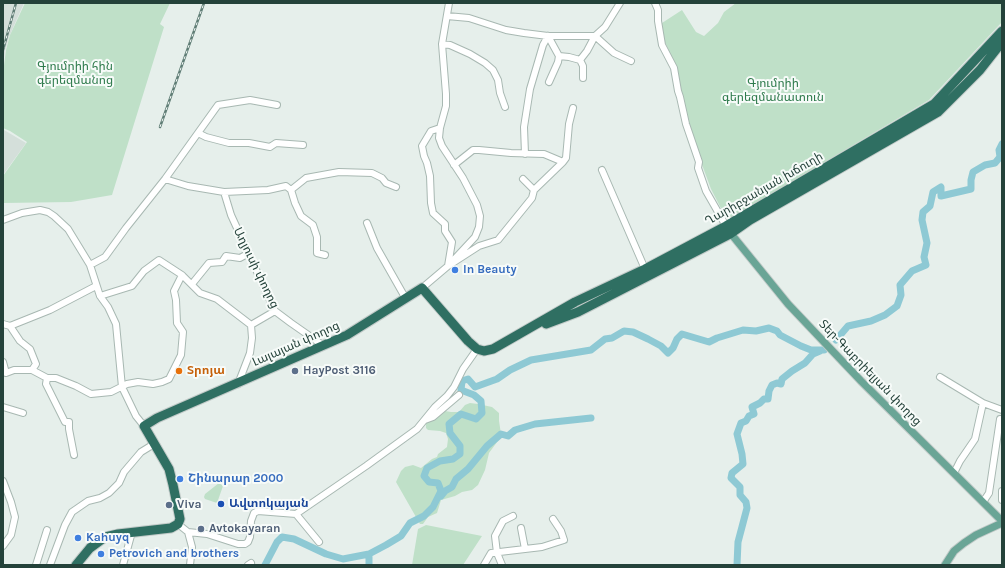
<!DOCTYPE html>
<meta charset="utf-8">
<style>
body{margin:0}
#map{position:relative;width:1005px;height:568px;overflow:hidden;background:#e6efeb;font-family:Karla,sans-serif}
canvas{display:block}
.frame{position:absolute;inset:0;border:4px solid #24423a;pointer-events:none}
</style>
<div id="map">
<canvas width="1005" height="568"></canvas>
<div class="frame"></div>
</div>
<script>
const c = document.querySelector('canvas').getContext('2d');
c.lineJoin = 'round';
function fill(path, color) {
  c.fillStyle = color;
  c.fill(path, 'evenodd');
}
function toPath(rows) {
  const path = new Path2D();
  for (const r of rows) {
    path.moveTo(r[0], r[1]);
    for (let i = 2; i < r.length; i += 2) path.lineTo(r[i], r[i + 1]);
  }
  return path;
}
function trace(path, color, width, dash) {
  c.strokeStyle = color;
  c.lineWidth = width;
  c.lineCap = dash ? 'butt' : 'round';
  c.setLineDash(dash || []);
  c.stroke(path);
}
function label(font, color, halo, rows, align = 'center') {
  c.font = font + ' Karla,"Noto Sans Armenian",sans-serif';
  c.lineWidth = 4;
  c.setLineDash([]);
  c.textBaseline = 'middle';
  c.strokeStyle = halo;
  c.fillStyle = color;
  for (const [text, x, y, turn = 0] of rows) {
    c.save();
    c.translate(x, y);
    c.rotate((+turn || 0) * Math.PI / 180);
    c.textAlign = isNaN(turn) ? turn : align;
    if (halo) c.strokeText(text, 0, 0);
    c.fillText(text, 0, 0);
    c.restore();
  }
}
const built = toPath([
 [5,3,24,3,9,37,5,51,3,64,3,5],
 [3,130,4,130,26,143,3,175]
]);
const green = toPath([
 [25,3,170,3,160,24,164,27,112,195,71,202,3,203,3,176,27,142,10,131,3,128,3,73,6,50,10,35],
 [736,3,1002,3,1002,22,929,100,727,220,711,189,687,124,677,67,663,38,662,23,682,10,696,32,704,36,718,23,724,12],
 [470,403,478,404,492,407,499,413,499,421,501,434,500,438,489,453,485,470,478,485,472,490,462,492,455,496,441,500,437,513,428,517,423,524,420,524,396,482,401,471,405,467,413,465,421,468,432,459,437,457,438,454,447,447,448,439,446,433,440,431,428,430,426,428,426,423,441,415,445,411,451,412,459,412,465,405],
 [219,483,223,486,217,503,205,499,204,497,205,494],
 [426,525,482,536,463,565,412,565,418,529]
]);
const river = toPath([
 [836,340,848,326,871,321,885,315,897,306,901,295,900,285,912,271,926,265,924,257,927,243,922,220,923,212,930,206,933,192,941,187,941,196,971,189,971,180,973,172,985,165,995,163,1000,157,999,150,1002,144],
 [441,496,445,491,452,487,456,479,468,469,487,446,501,434,508,436,515,430,535,424,591,418],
 [369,554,369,565],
 [265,565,277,542,282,537,294,539,326,554,343,559,369,554,386,545,401,536,410,523,424,516,433,507,441,491,438,483,429,482,424,476,427,468,440,461,453,459,460,454,460,446,450,433,449,424,461,414,476,419,482,413,481,401,474,395,461,390,462,381,468,379,475,387,497,379,510,370,531,360,591,350,605,339,612,338,624,331,633,332,648,339,661,346,668,353,673,348,677,339,682,334,709,342,717,338,743,330,756,331,769,328,777,331,780,335,801,346,811,350,824,350],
 [737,565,738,542,747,508,746,502,740,495,740,487,731,478,732,473,743,464,742,454,737,434,741,423,746,421,749,416,754,414,752,407,760,403,764,399,768,399,769,391,772,385,777,383,781,384,782,379,792,371,805,363,813,354,820,351]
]);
const minor = toPath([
 [655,3,658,10,658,21,662,45,674,68,678,91,680,97,686,124,699,162,698,168,706,191,726,226],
 [447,16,469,18,506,30,524,33,548,36,595,36,605,27,620,3],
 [548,36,559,56,569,57,580,60,583,66,583,78],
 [442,44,450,45,470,54,485,63,493,70,498,80,500,93,505,107],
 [580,60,587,51,595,36,614,53,631,61],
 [549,82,558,62,559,56],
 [440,128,431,131,422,146,424,156,427,163,430,176,431,203,433,213,445,224,445,231,452,242,448,266,479,246,498,240,532,198,534,190,563,162,566,158,569,124,573,108],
 [198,133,206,137,229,143,249,143,270,147,276,143,303,145],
 [525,154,524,127,530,89,543,45,548,36],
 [454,165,473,150,479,150,511,153,544,154,563,162],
 [602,170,645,269],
 [165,179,188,186,224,192,268,190,286,186,291,190,295,203,301,216,313,225,317,237,317,253,325,255],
 [523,179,534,190],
 [291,190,306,178,339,172,372,173,382,178,386,183,396,187],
 [224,192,231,215,275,311,291,323,324,346],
 [3,220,22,213,40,210,48,212,54,216,68,229,90,265,100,296,108,307,116,324,122,387,136,416,144,426],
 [367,223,377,248,406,299],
 [90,265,105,257,126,228,165,179,218,105,250,100,277,105],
 [192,284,209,263,222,262,226,256,240,258,249,253],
 [422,288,448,266,475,237,479,227,480,216,477,205,463,178,442,146,439,138,440,128,446,106,446,94,442,44,449,3],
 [100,296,132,286,144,271,159,260,182,275,200,293,217,299,251,325,252,338,250,353,238,384],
 [3,324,10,326,20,341,30,349,36,364,32,370],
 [251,325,275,311],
 [10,326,50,310,96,286],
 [3,362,6,373,14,370,32,370,47,378,56,378,76,386,91,394,111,392,127,384,138,382,153,384,162,382,169,379,181,355,183,332,177,323,176,300,174,291,182,275],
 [940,377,983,403,1002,410],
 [47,378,46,384,65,422,69,422,69,429,74,455],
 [3,407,23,413],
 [425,420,433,417,459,395],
 [954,473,960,461,975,439,983,403],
 [3,481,11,502,15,517,11,535,3,546],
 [1002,491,1002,500],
 [983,502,989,493,1000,419],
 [296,514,319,542],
 [178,524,188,532,192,547,190,565],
 [521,528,525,549],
 [188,532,207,534,238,544,245,544,248,542,250,537,251,521,254,513,258,511,296,514,366,466,417,429,435,407,447,396,454,387,463,369,477,349],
 [36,565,47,530],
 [50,565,65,525,72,512,88,501,100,498,109,493,119,483,124,472,141,452,154,444],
 [123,565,132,532],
 [248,565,251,563],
 [484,565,491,553,542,547,564,540,561,531,553,519],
 [502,565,497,553,495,536,503,521,513,516]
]);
const major = toPath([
 [728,230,788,304,861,381,1002,521],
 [945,565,954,551,964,543,976,535,1002,523]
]);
const highway = toPath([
 [546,324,578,312,730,234,750,220,938,112,980,70,1002,42],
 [76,565,90,548,105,537,118,534,171,528,178,524,180,519,173,485,169,469,144,426,157,418,347,335,422,288,468,341,477,349,484,351,493,349,575,302,645,269,726,226,934,104,1002,31]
]);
const rail = toPath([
 [3,50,16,3],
 [160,127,204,3]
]);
const markers = [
 [455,270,4,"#3f7fe0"],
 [179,371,4,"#e8710a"],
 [295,371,4,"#5c6f8a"],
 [180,479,4,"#3f7fe0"],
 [221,504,4,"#1a4fb4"],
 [169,505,4,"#5c6f8a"],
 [201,529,4,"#5c6f8a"],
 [78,538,4,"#3f7fe0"],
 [101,554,4,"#3f7fe0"]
];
const parkNames = [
 ["Գյումրիի հին",75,67],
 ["գերեզմանոց",75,81],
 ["Գյումրիի",773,84],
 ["գերեզմանատուն",773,98]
];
const streetNames = [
 ["Ղարիբջանյան խճուղի",764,189,-30],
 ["Աղյուսի փողոց",256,268,64],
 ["Լալայան փողոց",296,344,-24],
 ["Տեր-Գաբրիելյան փողոց",870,373,46]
];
const shopNames = [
 ["In Beauty",463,270],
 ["Շինարար 2000",188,479],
 ["Kahuyq",86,538],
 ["Petrovich and brothers",109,554]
];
const foodNames = [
 ["Տրոյա",187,371]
];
const serviceNames = [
 ["HayPost 3116",303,371],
 ["Viva",177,505],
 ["Avtokayaran",209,529]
];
const transitNames = [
 ["Ավտոկայան",229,504]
];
fill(built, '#d4dfda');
fill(green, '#bfe0c8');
trace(river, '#8ec9d4', 7);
trace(minor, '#a8b8b2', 8);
trace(major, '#c2cac8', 9);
trace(highway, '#c2cac8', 11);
trace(minor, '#fff', 6);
trace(major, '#6aa596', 7);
trace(highway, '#2f6f62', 9);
trace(rail, '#5f7d75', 2.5);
trace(rail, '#f7fbf9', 1, [3]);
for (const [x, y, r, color] of markers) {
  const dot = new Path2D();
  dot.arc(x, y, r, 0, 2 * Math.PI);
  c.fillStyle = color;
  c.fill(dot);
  trace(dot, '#f7fbf9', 1.5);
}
label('12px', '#2d7a4b', '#f7fbf9', parkNames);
label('12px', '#24423a', '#f7fbf9', streetNames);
label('bold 12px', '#366cbe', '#f7fbf9', shopNames, 'left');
label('bold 12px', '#c56008', '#f7fbf9', foodNames, 'left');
label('bold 12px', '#4e5e75', '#f7fbf9', serviceNames, 'left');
label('bold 12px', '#164399', '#f7fbf9', transitNames, 'left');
</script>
